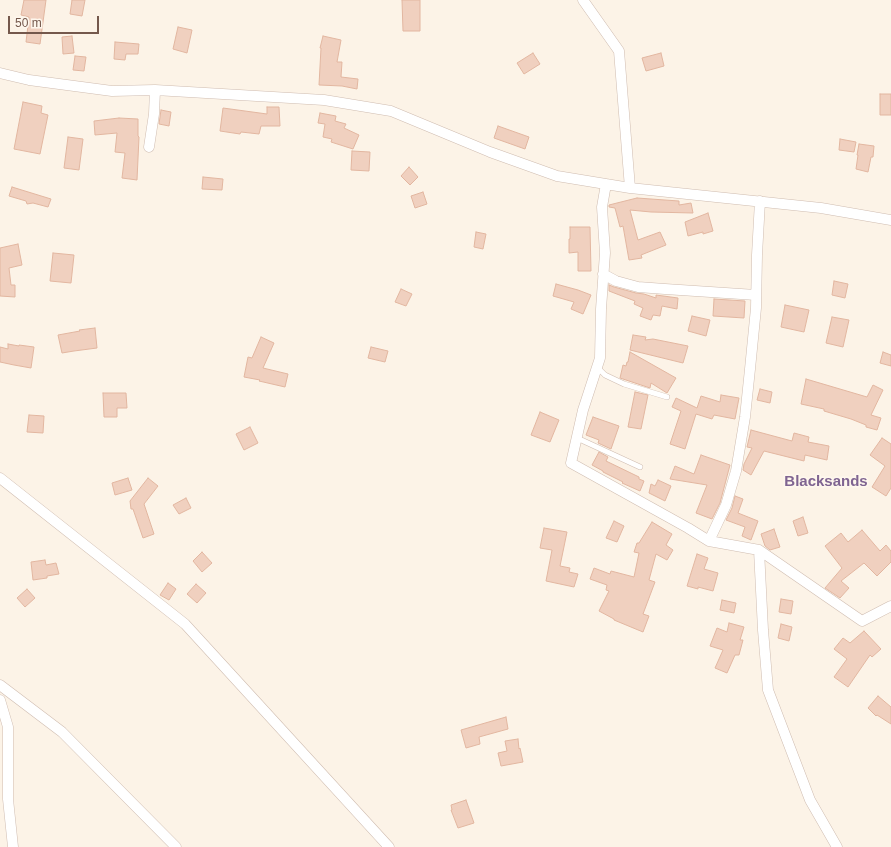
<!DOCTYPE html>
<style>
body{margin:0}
#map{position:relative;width:891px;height:847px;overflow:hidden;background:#fcf3e7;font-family:Helvetica,sans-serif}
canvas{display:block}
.scale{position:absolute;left:8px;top:16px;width:91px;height:18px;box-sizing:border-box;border:2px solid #74584c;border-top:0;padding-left:5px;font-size:12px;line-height:14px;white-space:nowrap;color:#74584c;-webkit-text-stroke:3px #fef7ed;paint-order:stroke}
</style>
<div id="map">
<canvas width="891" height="847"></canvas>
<div class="scale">50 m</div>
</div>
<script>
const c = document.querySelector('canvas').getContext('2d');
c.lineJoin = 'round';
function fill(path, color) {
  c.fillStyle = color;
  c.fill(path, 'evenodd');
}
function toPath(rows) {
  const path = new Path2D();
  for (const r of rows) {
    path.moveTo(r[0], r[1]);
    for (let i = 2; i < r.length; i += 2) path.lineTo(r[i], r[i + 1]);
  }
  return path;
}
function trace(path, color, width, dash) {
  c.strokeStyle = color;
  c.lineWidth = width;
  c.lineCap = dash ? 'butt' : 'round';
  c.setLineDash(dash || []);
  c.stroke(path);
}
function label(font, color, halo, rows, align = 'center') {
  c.font = font + ' Helvetica,sans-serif';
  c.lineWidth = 3.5;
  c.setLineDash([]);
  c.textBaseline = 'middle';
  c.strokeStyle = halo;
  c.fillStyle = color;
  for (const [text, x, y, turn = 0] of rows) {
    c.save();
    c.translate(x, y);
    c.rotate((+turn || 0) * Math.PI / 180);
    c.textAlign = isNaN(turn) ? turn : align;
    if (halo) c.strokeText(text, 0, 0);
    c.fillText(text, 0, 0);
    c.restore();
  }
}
const building = toPath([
 [24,0,46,0,40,44,26,42,29,17,21,15,24,0],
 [72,0,85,0,82,16,70,14,72,0],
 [402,0,420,0,420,31,403,31,402,0],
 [178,27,192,30,187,53,173,49,178,27],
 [72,36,74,53,63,54,62,37,72,36],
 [323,36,341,40,337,62,342,62,341,77,358,79,357,89,342,86,319,85,321,48,320,48,323,36],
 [115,42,139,44,138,54,126,54,125,60,114,59,115,42],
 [533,53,540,64,524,74,517,63,533,53],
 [661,53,664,66,646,71,642,58,661,53],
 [75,56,86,57,84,71,73,70,75,56],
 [880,94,891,94,891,115,880,115,880,94],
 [23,102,42,106,41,113,48,115,40,154,14,149,23,102],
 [267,107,279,107,280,126,261,126,259,134,241,132,240,134,220,131,223,108,267,114,267,107],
 [161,110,171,112,169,126,159,124,161,110],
 [320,113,336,116,335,121,346,124,344,128,359,135,353,149,331,142,332,139,323,137,325,124,318,123,320,113],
 [119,118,138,119,138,136,139,137,137,180,122,178,125,153,115,152,117,133,95,135,94,121,119,118],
 [498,126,529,137,525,149,494,138,498,126],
 [68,137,83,139,79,170,64,168,68,137],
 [840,139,856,142,854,152,839,150,840,139],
 [859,144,874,146,873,157,871,157,868,172,856,169,858,155,857,155,859,144],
 [352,151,370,152,369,171,351,170,352,151],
 [409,167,418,177,410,185,401,176,409,167],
 [203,177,223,179,222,190,202,189,203,177],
 [12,187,51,199,48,207,33,203,27,204,26,201,9,196,12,187],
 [423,192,427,204,415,208,411,196,423,192],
 [637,198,679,201,679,205,691,203,693,213,651,212,630,210,638,240,660,232,666,245,641,255,642,258,629,260,623,226,620,227,615,208,609,207,609,205,637,198],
 [708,213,713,231,703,234,703,232,688,236,685,222,708,213],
 [570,227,590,227,591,271,578,271,578,252,569,253,569,239,570,239,570,227],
 [476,232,486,234,483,249,474,247,476,232],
 [18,244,22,265,9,268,11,285,15,285,15,297,0,296,0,248,18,244],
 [53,253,74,255,71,283,50,281,53,253],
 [834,281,848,284,845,298,832,295,834,281],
 [556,284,578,290,591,295,583,314,571,309,574,302,553,296,556,284],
 [609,285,614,287,636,293,644,294,656,298,656,295,678,298,677,309,662,306,660,316,653,315,651,320,640,316,643,308,634,304,635,301,609,291,609,285],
 [401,289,412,294,406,306,395,302,401,289],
 [714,299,745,301,744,318,713,316,714,299],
 [785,305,809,310,804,332,781,327,785,305],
 [692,316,710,320,706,336,688,331,692,316],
 [832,317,849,320,843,347,826,343,832,317],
 [95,328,97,348,74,351,62,353,58,335,80,331,79,330,95,328],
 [633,335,646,337,645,340,653,339,688,346,683,363,630,350,633,335],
 [261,337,274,343,263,368,288,374,285,387,259,381,260,380,244,377,248,357,252,358,261,337],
 [8,344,19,346,19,345,34,347,31,368,14,365,0,362,0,347,8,349,8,344],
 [371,347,388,351,385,362,368,358,371,347],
 [630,352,676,378,667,393,651,383,650,388,620,378,623,365,626,366,627,362,628,362,630,352],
 [883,352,891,355,891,366,880,363,883,352],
 [806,379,867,397,873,385,883,390,871,415,881,418,877,430,866,427,866,425,851,419,824,411,824,409,801,404,806,379],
 [760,389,772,392,770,403,757,400,760,389],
 [635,392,648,395,641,429,628,427,635,392],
 [103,393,126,393,127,408,117,408,117,417,104,417,103,393],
 [721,395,739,398,735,419,714,415,712,419,696,414,685,449,670,444,681,411,672,407,676,398,697,408,701,396,720,402,721,395],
 [540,412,559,420,550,442,531,435,540,412],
 [29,415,44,416,43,433,27,432,29,415],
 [593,417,619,426,611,449,598,443,599,440,586,435,593,417],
 [250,427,258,443,244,450,236,434,250,427],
 [751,430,792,441,794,433,809,437,808,442,829,446,827,460,805,455,804,461,764,451,751,475,743,470,744,464,752,448,747,447,751,430],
 [882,438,891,444,891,488,886,496,872,487,885,466,870,455,882,438],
 [599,452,608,457,606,461,639,477,639,479,644,481,640,491,622,483,623,482,603,472,603,471,592,465,599,452],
 [701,455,730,465,720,503,712,519,696,513,707,485,670,479,675,466,694,474,701,455],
 [128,478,132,490,115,495,112,483,128,478],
 [148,478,158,486,144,504,154,534,143,538,133,509,131,509,130,501,148,478],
 [658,480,671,486,665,501,649,493,651,484,655,486,658,480],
 [735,496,743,499,738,513,758,521,751,540,742,536,745,527,726,520,732,508,735,496],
 [186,498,191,508,179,514,173,505,186,498],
 [803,517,808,533,798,536,793,521,803,517],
 [614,521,624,526,617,542,606,538,614,521],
 [652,522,672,534,666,545,673,550,667,560,656,554,649,580,655,582,643,614,649,616,643,632,614,620,614,619,599,611,609,591,606,590,607,585,590,579,594,568,610,574,611,571,634,577,639,553,634,552,637,543,639,543,652,522],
 [544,528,567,532,560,566,570,568,569,572,578,574,574,587,546,581,552,550,540,548,544,528],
 [774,529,780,547,770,550,765,546,761,534,774,529],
 [862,530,880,551,886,545,891,551,891,562,877,576,864,563,841,581,849,588,840,598,825,588,842,568,825,546,841,533,848,542,862,530],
 [202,552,212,563,202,572,193,561,202,552],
 [697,554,708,558,704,569,718,573,713,591,698,587,698,589,687,586,697,554],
 [45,560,46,565,56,563,59,574,47,576,47,578,33,580,31,562,45,560],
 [168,583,176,589,169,600,160,595,168,583],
 [196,584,206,593,197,603,187,594,196,584],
 [27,589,35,598,25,607,17,598,27,589],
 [781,599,793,601,791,614,779,612,781,599],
 [722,600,736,603,734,613,720,610,722,600],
 [729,623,744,627,740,640,743,640,739,655,735,655,727,673,715,668,723,650,710,646,717,628,727,632,729,623],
 [781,624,792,627,789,641,778,638,781,624],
 [864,631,881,649,872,657,870,655,848,687,834,677,847,659,834,649,843,638,850,643,864,631],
 [878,696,891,707,891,724,877,715,876,716,868,708,878,696],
 [506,717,508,729,479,737,480,744,466,748,461,730,506,717],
 [518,739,519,749,520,748,523,762,501,766,498,753,507,751,505,741,518,739],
 [466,800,474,823,458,828,451,810,452,810,451,805,466,800]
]);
const lane = toPath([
 [597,367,605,375,624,384,667,397],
 [577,438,640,467]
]);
const street = toPath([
 [583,0,619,51,630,188],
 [0,73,29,80,112,91,155,90,324,100,391,111,490,152,557,176,630,188,821,208,891,220],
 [149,147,154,114,155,90],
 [606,184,602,207,605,253,601,309,600,358,583,410,571,463,688,528,709,541,759,550,862,621,891,606],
 [603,274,616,281,638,287,665,289,756,295],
 [0,478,185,624,389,847],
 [709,541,726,505,736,471,745,417,750,369,756,308,757,255,760,201],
 [759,550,763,630,768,690,810,800,837,847],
 [0,685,62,732,176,847],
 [0,700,8,727,8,799,13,847]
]);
const neighbourhoodNames = [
 ["Blacksands",826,482]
];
fill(building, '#f0d0bf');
trace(building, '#e2b6a0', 1);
trace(lane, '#cfbcb0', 6);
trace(street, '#cfbcb0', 11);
trace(lane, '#fff', 5);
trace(street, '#fff', 10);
label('bold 15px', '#7f6491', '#fef7ed', neighbourhoodNames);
</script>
